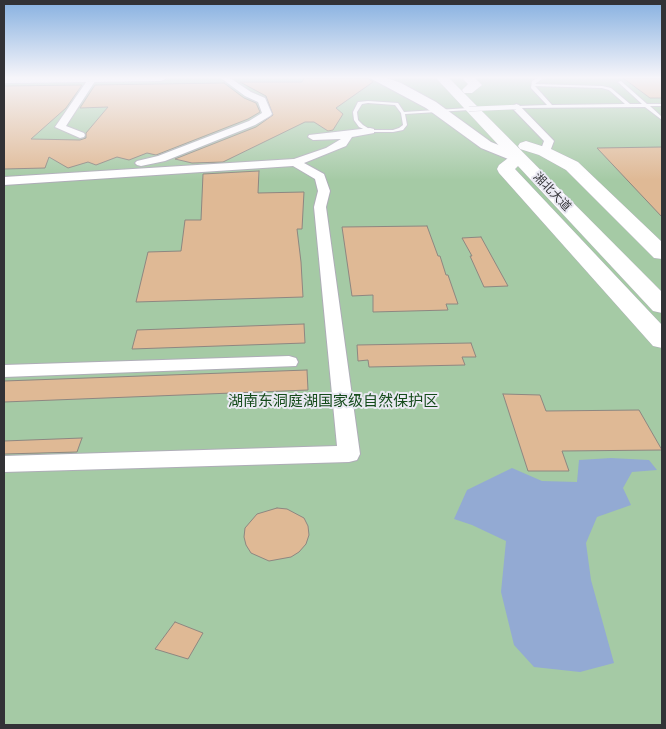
<!DOCTYPE html>
<meta charset="utf-8">
<style>
body{margin:0}
#map{position:relative;width:666px;height:729px;overflow:hidden;background:#eae9f3;font-family:Figtree,sans-serif}
canvas{display:block}
.frame{position:absolute;inset:0;border:5px solid #323236;pointer-events:none}
</style>
<div id="map">
<canvas width="666" height="729"></canvas>
<div class="frame"></div>
</div>
<script>
const c = document.querySelector('canvas').getContext('2d');
c.lineJoin = 'round';
function fill(path, color) {
  c.fillStyle = color;
  c.fill(path, 'evenodd');
}
function toPath(rows) {
  const path = new Path2D();
  for (const r of rows) {
    path.moveTo(r[0], r[1]);
    for (let i = 2; i < r.length; i += 2) path.lineTo(r[i], r[i + 1]);
  }
  return path;
}
function trace(path, color, width, dash) {
  c.strokeStyle = color;
  c.lineWidth = width;
  c.lineCap = dash ? 'butt' : 'round';
  c.setLineDash(dash || []);
  c.stroke(path);
}
function label(font, color, halo, rows, align = 'center') {
  c.font = font + ' Figtree,"Noto Sans SC",sans-serif';
  c.lineWidth = 4;
  c.setLineDash([]);
  c.textBaseline = 'middle';
  c.strokeStyle = halo;
  c.fillStyle = color;
  for (const [text, x, y, turn = 0] of rows) {
    c.save();
    c.translate(x, y);
    c.rotate((+turn || 0) * Math.PI / 180);
    c.textAlign = isNaN(turn) ? turn : align;
    if (halo) c.strokeText(text, 0, 0);
    c.fillText(text, 0, 0);
    c.restore();
  }
}
const green = toPath([
 [4,78,662,78,662,725,4,725]
]);
const water = toPath([
 [611,458,649,460,657,470,632,472,623,488,631,505,597,517,586,543,591,580,614,663,580,672,534,667,514,645,501,592,506,541,472,525,454,519,467,490,512,468,542,481,577,482,579,460]
]);
const building = toPath([
 [304,78,368,78,373,82,336,108,343,114,333,130,328,131,314,122,305,122,223,162,192,163,175,159,256,127,273,115,266,96,240,82,302,82,304,78],
 [623,78,662,78,662,98,650,98,623,78],
 [224,83,244,98,256,103,260,112,248,119,156,155,147,153,129,160,117,157,96,165,88,162,68,168,49,157,45,168,4,169,4,86,82,85,66,108,31,139,80,140,86,138,86,133,108,107,80,108,95,85,224,83],
 [662,147,662,217,597,148,662,147],
 [259,171,258,193,304,192,302,229,297,229,301,262,303,297,136,302,148,252,181,251,185,220,201,220,203,174,259,171],
 [427,226,438,256,440,256,446,275,448,275,458,304,446,304,448,310,373,312,373,295,352,296,342,227,427,226],
 [481,237,508,286,484,287,470,256,472,256,462,238,481,237],
 [304,324,305,343,132,349,137,330,304,324],
 [471,343,476,357,462,357,465,365,369,367,368,360,358,361,357,345,471,343],
 [307,370,308,390,4,402,4,381,307,370],
 [503,394,540,395,546,411,639,410,662,450,562,451,569,471,528,471,503,394],
 [82,438,77,452,4,454,4,441,82,438],
 [277,508,287,509,304,518,308,526,309,535,306,544,299,552,291,557,269,561,251,553,246,545,244,537,245,528,257,514,277,508],
 [175,622,203,633,188,659,155,649,175,622]
]);
const lane = toPath([
 [538,78,543,78,535,84,602,86,611,88,630,104,642,104,618,82,621,81,647,104,662,104,662,106,650,106,662,117,662,120,645,107,514,108,516,106,547,105,531,88,532,81,538,78],
 [535,86,602,88,609,90,625,104,552,105,535,86],
 [368,101,398,103,404,112,469,108,471,109,469,110,405,114,407,125,403,130,393,132,370,132,359,127,354,120,353,112,358,102,368,101],
 [368,103,395,105,401,113,403,125,399,128,393,130,371,130,363,125,358,120,357,112,362,104,368,103]
]);
const street = toPath([
 [89,78,97,78,66,126,84,133,85,135,84,137,80,138,55,127,89,78],
 [221,78,230,78,251,92,265,98,272,114,270,116,255,125,165,161,141,166,137,165,135,163,137,161,158,156,249,121,262,113,258,102,245,96,221,78],
 [516,104,519,105,554,141,549,154,545,155,540,152,544,141,513,109,511,107,516,104],
 [370,128,374,129,374,133,352,137,346,146,304,163,324,174,330,191,326,207,360,454,357,460,349,462,4,472,4,456,337,446,314,207,318,191,315,179,293,166,4,185,4,177,294,159,326,148,341,139,313,140,308,137,309,135,370,128],
 [289,356,296,358,298,362,296,366,4,377,4,365,289,356]
]);
const secondary = toPath([
 [4,78,167,78,161,81,4,83,4,78],
 [370,78,387,78,401,83,436,102,491,142,524,155,526,158,524,161,518,163,481,148,426,108,370,78]
]);
const primary = toPath([
 [462,78,475,78,482,85,472,93,464,93,462,90,468,84,462,78],
 [526,141,551,149,578,162,662,242,662,259,654,258,566,170,539,155,520,149,518,146,520,143,526,141],
 [518,153,524,155,526,158,515,169,662,325,662,348,653,346,499,173,497,169,499,165,512,155,518,153]
]);
const highway = toPath([
 [436,78,449,78,662,292,662,313,653,311,436,78]
]);
const laneBridge = toPath([
 [469,109,516,107]
]);
const farStreetnames = [
 ["湘北大道",552,192,46]
];
const parkNames = [
 ["湖南东洞庭湖国家级自然保护区",333,402]
];
fill(green, '#a5caa5');
fill(water, '#93aad3');
fill(building, '#dfb995');
trace(building, '#8e8781', 1);
trace(lane, '#aeadb7', 2);
trace(street, '#aeadb7', 2);
trace(secondary, '#aeadb7', 2);
trace(primary, '#aeadb7', 1);
trace(highway, '#aeadb7', 1);
fill(lane, '#fff');
fill(street, '#fff');
fill(secondary, '#fff');
fill(primary, '#fff');
fill(highway, '#fff');
trace(laneBridge, '#aeadb7', 5, []);
trace(laneBridge, '#fff', 4.5);
const sky = c.createLinearGradient(0, 0, 0, 180);
sky.addColorStop(0, '#86b0e0');
sky.addColorStop(0.43, '#f6f5fa');
sky.addColorStop(1, '#f6f5fa00');
c.fillStyle = sky;
c.fillRect(0, 0, 666, 180);
label('12px', '#323236', '#eae9f3', farStreetnames);
label('15px', '#144a1a', '#eae9f3', parkNames);
</script>
